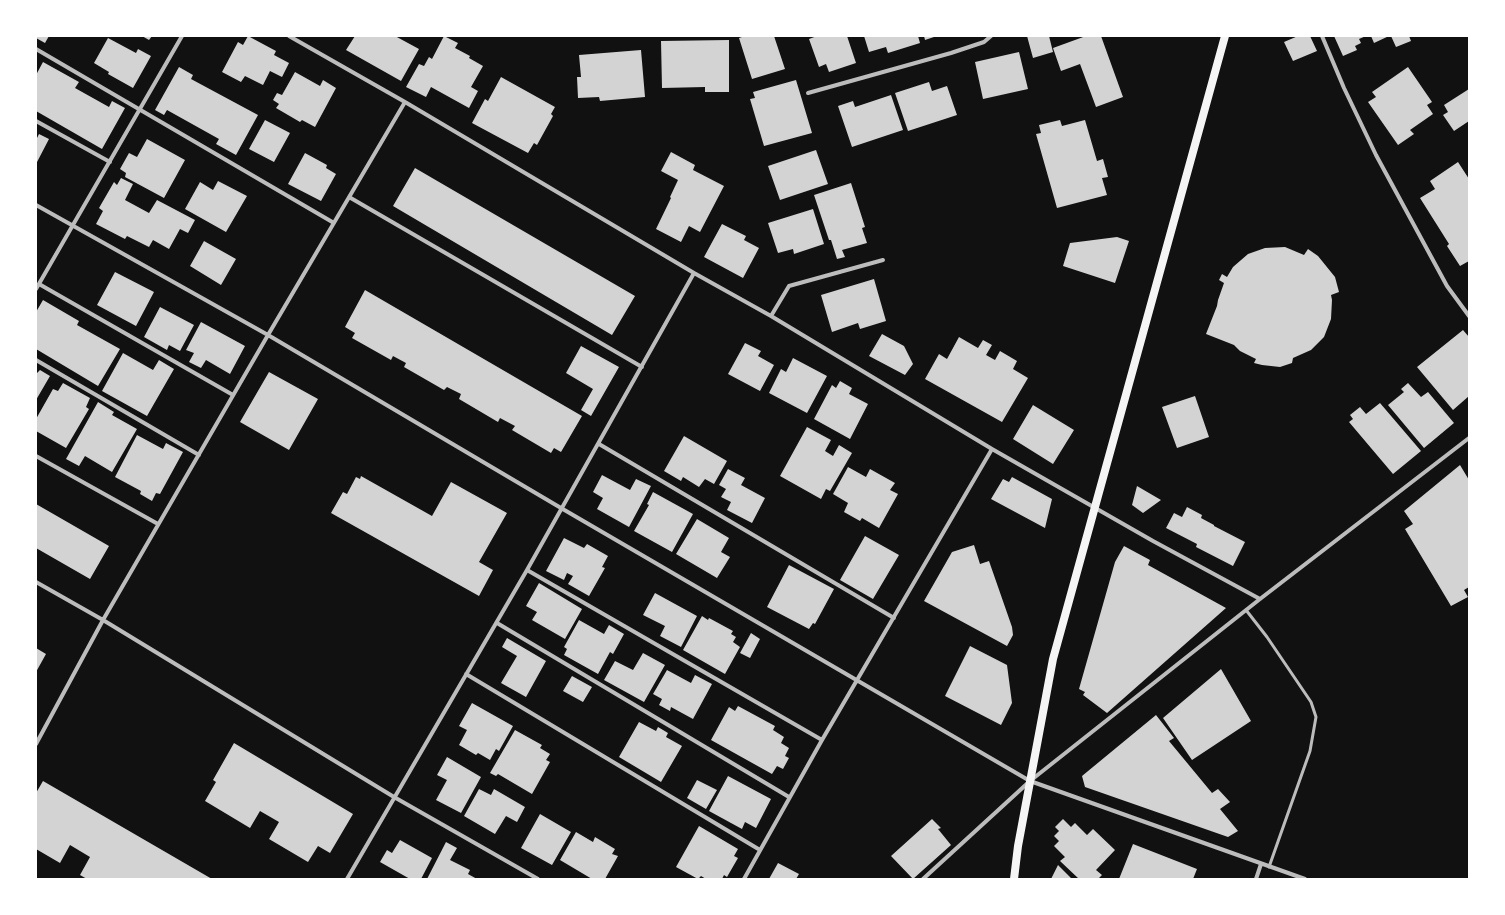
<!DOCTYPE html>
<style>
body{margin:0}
#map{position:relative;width:1505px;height:915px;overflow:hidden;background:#111;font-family:"Fira Sans",sans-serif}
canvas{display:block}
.frame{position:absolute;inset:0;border:37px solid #fff;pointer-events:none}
</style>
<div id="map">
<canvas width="1505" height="915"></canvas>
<div class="frame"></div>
</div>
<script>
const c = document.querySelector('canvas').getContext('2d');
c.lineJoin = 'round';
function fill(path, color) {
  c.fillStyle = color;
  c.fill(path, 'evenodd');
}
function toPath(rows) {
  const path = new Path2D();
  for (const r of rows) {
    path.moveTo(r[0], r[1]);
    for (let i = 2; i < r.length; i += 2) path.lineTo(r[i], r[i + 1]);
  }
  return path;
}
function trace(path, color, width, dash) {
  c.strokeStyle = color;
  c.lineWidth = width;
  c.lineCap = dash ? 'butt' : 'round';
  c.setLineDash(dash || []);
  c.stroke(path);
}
const building = toPath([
 [36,36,49,36,45,43,36,38],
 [142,36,152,36,149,40],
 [248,36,276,51,274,55,289,63,282,77,270,71,263,85,245,76,241,82,222,72,238,42,243,45],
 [355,36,395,36,419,49,401,81,346,50],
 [444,36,458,43,455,48,470,56,469,58,483,66,471,87,478,91,469,108,431,87,426,97,406,87,419,64,424,66,429,57,432,59],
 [745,36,774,36,785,69,752,79,739,38],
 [817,36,847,36,856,63,829,72,826,64,819,67,809,39],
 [864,36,918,36,920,43,888,53,886,47,869,52],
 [924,36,937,36,925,40],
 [1027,36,1049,36,1053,52,1033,58],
 [1086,36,1101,36,1123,97,1096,107,1080,64,1061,71,1053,48],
 [1298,36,1310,36,1317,51,1293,61,1284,42],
 [1334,36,1366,36,1359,39,1361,43,1355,46,1357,50,1343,56],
 [1371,36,1389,36,1374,43],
 [1391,36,1409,36,1411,41,1396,47],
 [108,38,136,53,138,49,151,56,133,88,108,74,109,72,94,63],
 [729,40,729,92,705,92,705,87,662,88,661,41],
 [641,50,645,97,600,101,599,97,578,98,577,77,581,77,579,55],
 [1019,52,1028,89,983,99,975,62],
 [43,62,79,82,75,88,109,107,112,101,125,108,102,149,36,111,36,75],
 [179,67,193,75,191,79,258,115,236,155,216,144,219,139,167,110,164,115,155,110],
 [1408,67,1432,102,1427,105,1433,114,1410,130,1414,134,1398,145,1368,102,1376,97,1372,92],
 [295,72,320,86,323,80,336,88,315,127,302,120,300,122,276,108,279,104,273,100,277,93,282,95],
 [501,77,555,107,551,114,553,116,537,145,534,143,528,153,472,123,485,99,488,101],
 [796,80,812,133,764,146,750,99,755,98,753,92],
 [929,82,932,91,947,86,957,115,908,131,895,93],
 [1469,89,1469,121,1454,131,1443,115,1448,112,1444,105],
 [891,95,903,130,852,147,838,106,853,101,855,107],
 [265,120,290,133,274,162,249,149],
 [1060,120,1062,126,1085,120,1097,161,1103,159,1108,177,1102,178,1107,195,1057,208,1036,134,1041,133,1039,125],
 [39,134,49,139,36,164,36,140],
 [147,139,185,160,164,198,125,177,126,173,120,169,129,153,137,157],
 [816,150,828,184,780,200,768,166],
 [671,152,695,165,693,170,724,186,700,232,689,226,681,242,656,229,671,198,670,197,678,180,661,171],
 [305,153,327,165,326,168,336,174,321,201,288,184],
 [1458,162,1469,179,1469,261,1460,266,1447,246,1449,244,1420,198,1435,189,1430,181],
 [415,168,635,296,612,335,393,206],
 [121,178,133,184,125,200,149,213,157,200,195,220,188,233,180,229,169,249,153,240,149,247,127,236,125,239,96,224,103,211,99,208,114,182,117,185],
 [218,181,247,196,226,232,185,209,200,182,213,190],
 [851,183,865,227,862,228,867,243,842,250,845,257,837,259,831,240,829,240,814,195],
 [813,209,824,244,794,254,793,249,778,253,768,223],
 [722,224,746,236,744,240,759,248,743,278,704,257],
 [1117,237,1129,241,1115,283,1063,266,1070,243],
 [204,241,236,259,221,285,190,266],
 [1285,247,1304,255,1308,249,1318,256,1335,277,1339,292,1331,295,1332,300,1331,319,1324,337,1311,350,1293,358,1292,363,1280,367,1262,365,1254,363,1256,359,1240,351,1234,345,1206,334,1217,306,1218,300,1224,283,1219,280,1222,274,1227,277,1233,267,1248,254,1265,248],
 [115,272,154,292,136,326,97,305],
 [874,279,886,321,860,329,858,323,832,332,821,295],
 [365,290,582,416,561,452,554,448,551,453,512,430,515,426,500,418,498,422,459,399,461,394,447,387,444,390,404,367,406,363,393,356,391,360,352,338,355,333,345,327],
 [43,300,79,321,77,325,120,349,98,386,36,349,36,312],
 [160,307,194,325,180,351,169,345,167,350,144,337],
 [201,322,245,346,230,374,206,360,201,368,189,362,194,353,186,350],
 [1463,330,1469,337,1469,396,1453,410,1417,367],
 [882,334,904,346,913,364,905,375,869,356],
 [959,337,978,348,983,340,992,345,986,355,995,360,1000,351,1017,361,1013,369,1028,378,1002,422,925,379,939,354,947,359],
 [745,343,761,351,758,356,774,365,760,391,728,374],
 [581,346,619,367,591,416,581,410,593,389,566,373],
 [123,353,153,370,159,360,174,369,147,416,102,391],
 [793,358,827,376,807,413,769,393,781,369,786,372],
 [40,370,50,376,36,400,36,372,37,373],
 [269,372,318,399,289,450,240,422],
 [840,381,852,388,849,394,868,404,850,439,814,419,832,385,836,388],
 [63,383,90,398,86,407,89,409,66,448,36,431,36,419,53,389,58,391],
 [1408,383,1421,397,1428,392,1454,423,1424,448,1388,405,1404,392,1401,389],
 [1195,396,1209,437,1177,448,1162,407],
 [98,402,114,412,112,415,137,429,112,472,85,456,79,466,66,459],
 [1380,403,1421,451,1393,474,1349,422,1353,419,1350,415,1360,407,1366,414],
 [1033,405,1074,430,1053,464,1013,439],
 [807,427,831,440,825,451,833,456,839,445,852,453,830,491,826,489,821,499,780,476],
 [137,435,163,449,166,443,183,452,160,494,156,493,152,501,140,494,141,491,115,477],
 [684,436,727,461,714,484,705,479,699,487,683,477,681,481,664,471],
 [1460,465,1469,480,1469,587,1464,590,1468,597,1451,606,1405,529,1413,524,1404,511],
 [848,467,866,477,870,469,895,483,890,490,898,494,879,528,862,518,860,521,844,512,848,503,833,494],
 [728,469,745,478,741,485,765,498,752,523,727,510,731,502,721,497,726,489,719,485],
 [602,475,630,490,636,479,651,486,629,527,597,509,603,498,593,492],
 [361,476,432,516,451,482,507,513,479,562,493,570,479,596,331,513,343,492,347,494,356,477,360,479],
 [1012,477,1052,499,1045,528,991,499,1003,479,1009,482],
 [1137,486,1161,500,1143,513,1132,505],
 [653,492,693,514,672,552,634,531,649,505,647,504],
 [36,504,109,546,90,579,36,548],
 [1187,507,1202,515,1201,518,1214,525,1214,526,1245,542,1233,566,1196,547,1197,544,1166,528,1174,513,1182,517],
 [697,519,729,538,721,552,730,557,717,578,676,554],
 [865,536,899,555,873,599,840,580],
 [564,538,584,548,587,544,608,556,602,567,605,568,589,596,568,584,573,576,567,573,564,580,546,571],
 [974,545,980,564,989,561,1012,627,1013,635,1007,646,924,601,952,552],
 [1124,546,1150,560,1148,565,1226,608,1107,713,1083,695,1085,692,1079,689,1115,562],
 [789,565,834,589,815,624,813,623,809,629,767,607],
 [539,583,582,609,565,639,532,620,537,612,526,606],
 [655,593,697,616,681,647,660,636,665,626,643,615],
 [702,616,708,620,709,618,733,631,731,634,736,637,733,642,740,647,725,674,683,650],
 [579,620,604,634,609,625,624,634,613,654,610,652,598,674,564,655,567,649,564,647],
 [751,633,760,639,750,658,740,653],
 [507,638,546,661,526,697,501,683,517,656,502,647],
 [970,646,1007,665,1012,703,1001,725,945,696],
 [36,648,46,654,36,672],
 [643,653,665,665,644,702,604,680,615,661,633,670],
 [1221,669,1251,721,1192,760,1163,718],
 [667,670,691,683,695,675,712,684,693,719,671,707,670,711,659,705,662,699,653,694],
 [572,676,592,687,583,702,563,691],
 [472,703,513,726,499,751,496,749,490,760,478,753,476,755,459,745,467,730,459,726],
 [738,706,775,726,773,730,784,737,781,743,789,748,785,756,789,758,783,769,777,766,772,774,711,740,729,707,735,711],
 [1156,715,1174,738,1169,741,1212,793,1218,789,1230,802,1220,809,1238,831,1228,837,1085,787,1082,776],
 [639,722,656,731,658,727,668,733,666,737,682,746,661,782,619,757],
 [515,730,542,745,540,748,550,754,546,760,550,762,532,794,498,774,496,776,490,773],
 [234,743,353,814,330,853,318,846,308,862,269,839,279,822,260,811,250,828,205,801,216,782,213,780],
 [447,757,481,777,461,813,436,800,447,780,437,775],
 [728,776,771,799,756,828,745,822,742,829,709,811],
 [697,780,717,790,706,809,687,798],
 [43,781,212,879,87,879,80,875,90,857,70,845,60,863,36,849,36,793],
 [479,789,491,795,494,789,525,807,517,822,506,816,495,834,464,816],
 [540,814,571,832,552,865,521,848],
 [932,819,941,828,938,829,951,845,913,879,891,856],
 [1063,819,1071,827,1075,823,1087,835,1093,829,1115,850,1096,870,1102,875,1098,879,1079,879,1060,861,1065,857,1054,846,1059,841,1054,836,1059,831,1055,827],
 [699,826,738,849,734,856,738,858,727,877,724,875,722,879,706,879,701,876,698,879,676,867],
 [576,832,593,842,595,837,615,849,612,854,618,856,605,879,592,879,560,860],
 [400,840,432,858,421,879,410,879,380,862,387,850,392,853],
 [446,842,457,848,450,860,470,870,468,874,477,879,427,879],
 [1133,844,1197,869,1193,879,1119,879],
 [778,863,799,874,796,879,769,879],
 [1058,865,1072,879,1051,879]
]);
const service = toPath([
 [1246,610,1267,637,1311,702,1316,717,1310,751,1269,867]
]);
const minor = toPath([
 [289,36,405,102,694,273,771,316,992,449,1153,541,1260,599],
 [1322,36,1344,88,1376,155,1447,286,1469,316],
 [36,49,334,223],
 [808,93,951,53,984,42,991,36],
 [36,121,110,162],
 [349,197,642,367],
 [36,205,268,335,561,508,1030,781,1305,879],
 [39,284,233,395],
 [36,289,182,36],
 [771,316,789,286,883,260],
 [36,360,199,455],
 [599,444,894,618],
 [36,456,158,524],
 [527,570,822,740],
 [36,582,103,620,394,797,538,879],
 [497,623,789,797],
 [466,674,760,850],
 [36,744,103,620,268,335,405,102],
 [347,879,527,570,694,273],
 [744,879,822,740,992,449],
 [923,879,1030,781,1260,599,1469,438],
 [1256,879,1261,864]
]);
const secondary = toPath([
 [1014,879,1018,846,1053,659,1225,36]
]);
fill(building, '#d3d3d3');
trace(service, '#bcbcbc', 3);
trace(minor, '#bcbcbc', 4);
trace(secondary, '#f5f5f5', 8);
</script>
